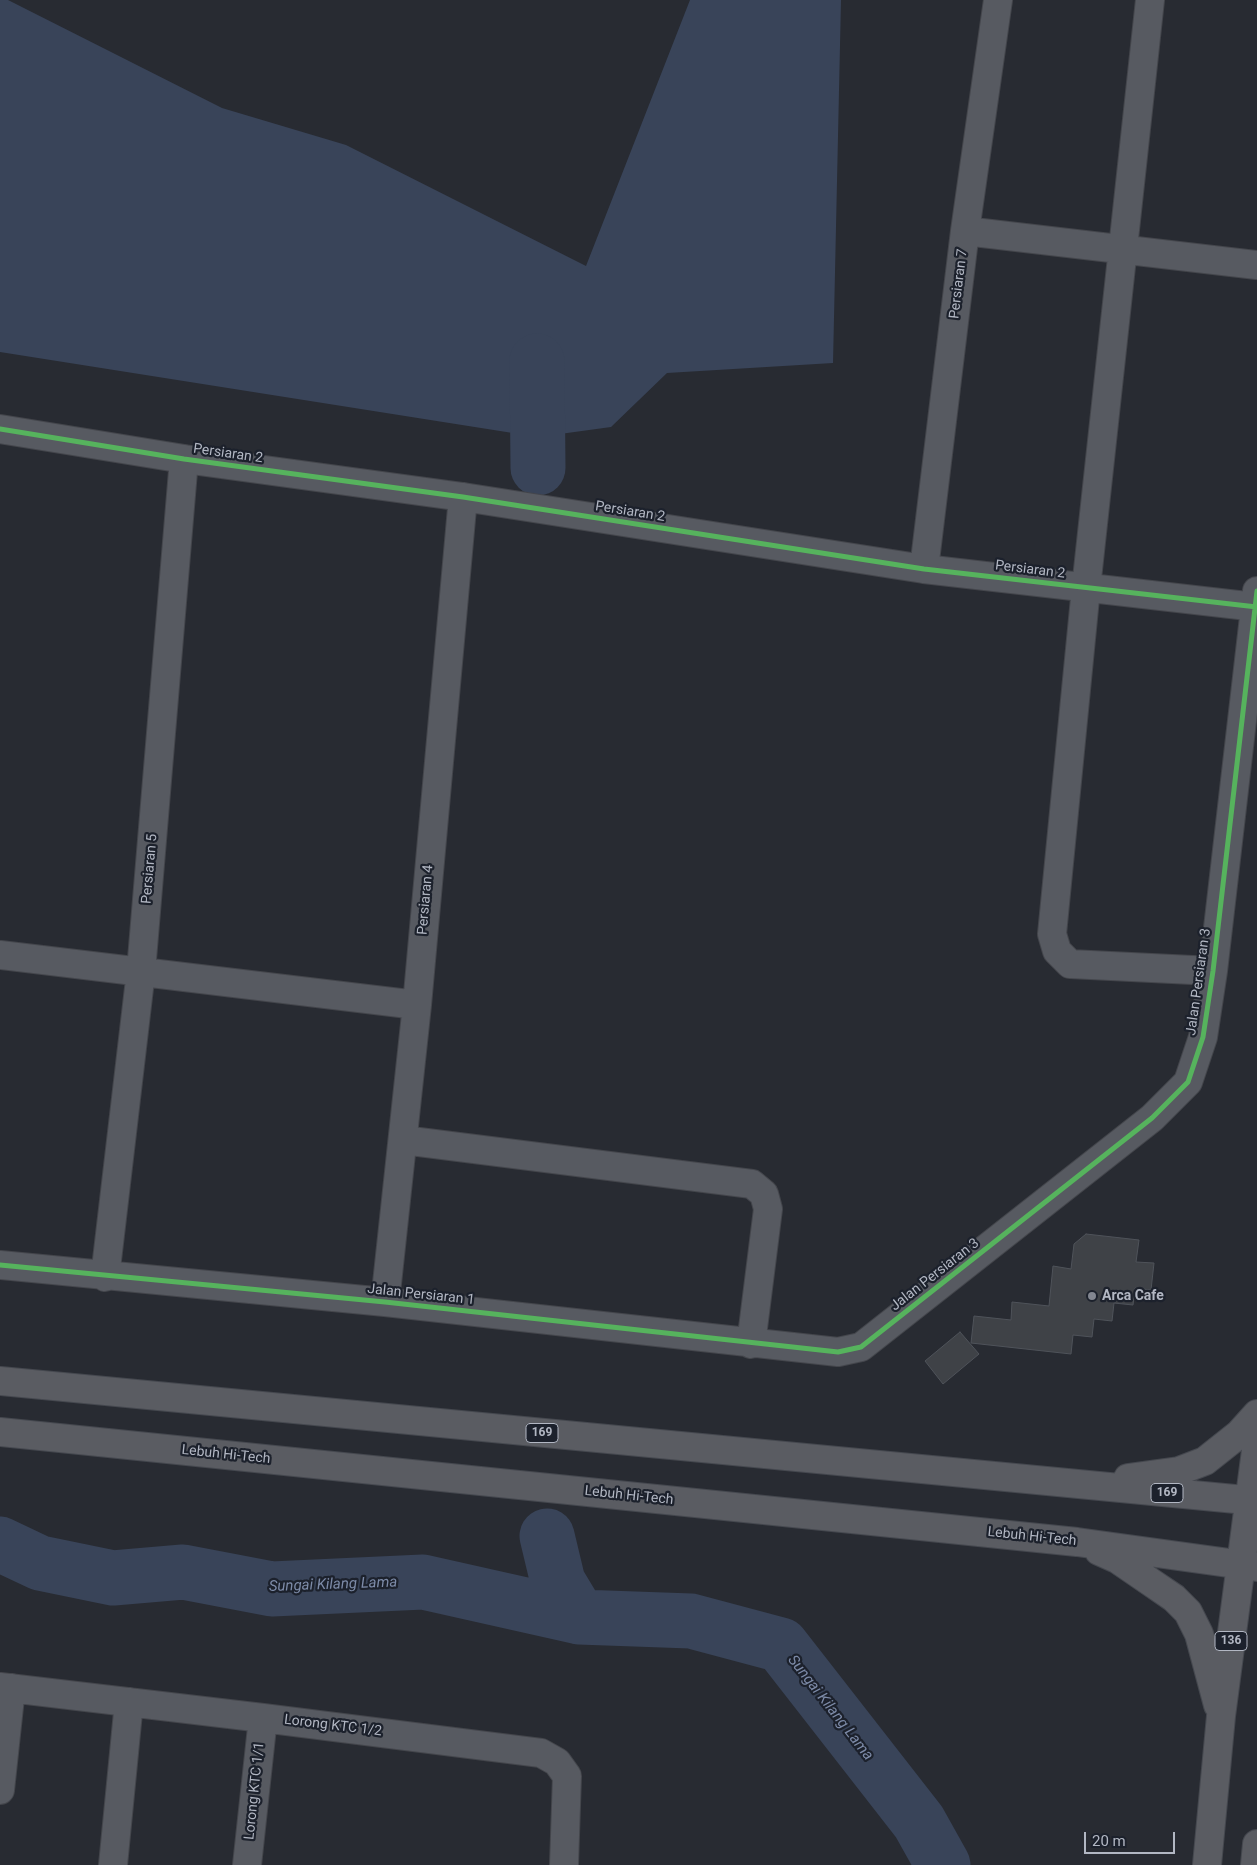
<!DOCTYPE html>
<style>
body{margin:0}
#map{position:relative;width:1257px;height:1865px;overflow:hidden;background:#282b32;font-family:Roboto,sans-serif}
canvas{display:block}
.scale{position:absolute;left:1084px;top:1832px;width:91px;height:22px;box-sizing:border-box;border:2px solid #b2b7c3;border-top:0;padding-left:6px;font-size:15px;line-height:18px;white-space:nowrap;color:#b2b7c3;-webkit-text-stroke:4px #1c212c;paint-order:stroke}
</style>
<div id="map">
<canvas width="1257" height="1865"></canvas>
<div class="scale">20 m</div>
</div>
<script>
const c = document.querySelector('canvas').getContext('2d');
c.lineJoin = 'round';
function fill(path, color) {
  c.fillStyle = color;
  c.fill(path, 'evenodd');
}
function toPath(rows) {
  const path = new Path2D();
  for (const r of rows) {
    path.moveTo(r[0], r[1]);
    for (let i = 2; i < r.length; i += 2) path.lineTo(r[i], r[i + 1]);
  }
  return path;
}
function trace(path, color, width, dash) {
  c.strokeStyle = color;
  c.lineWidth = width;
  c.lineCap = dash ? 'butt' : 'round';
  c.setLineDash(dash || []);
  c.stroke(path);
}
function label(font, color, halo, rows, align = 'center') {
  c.font = font + ' Roboto,sans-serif';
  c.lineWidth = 4.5;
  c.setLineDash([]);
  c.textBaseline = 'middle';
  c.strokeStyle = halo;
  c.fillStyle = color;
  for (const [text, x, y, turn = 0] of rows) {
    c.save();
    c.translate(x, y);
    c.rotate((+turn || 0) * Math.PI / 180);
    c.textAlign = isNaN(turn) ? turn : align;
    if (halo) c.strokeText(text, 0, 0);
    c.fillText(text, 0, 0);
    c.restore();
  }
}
const water = toPath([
 [0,0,8,0,222,108,346,145,586,266,690,0,841,0,833,363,667,373,611,427,538,437,0,352]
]);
const river = toPath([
 [537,361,538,468],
 [547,1536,558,1582,579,1617],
 [0,1544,40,1563,113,1578,183,1572,272,1589,423,1582,579,1617,691,1621,781,1645,919,1822,943,1865]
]);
const building = toPath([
 [1086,1234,1139,1240,1136,1262,1154,1263,1151,1290,1135,1288,1133,1305,1114,1303,1112,1321,1094,1319,1092,1337,1073,1335,1071,1354,971,1343,974,1316,1011,1320,1012,1302,1049,1306,1053,1266,1071,1269,1074,1244,1086,1234],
 [960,1332,979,1354,943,1384,925,1361,960,1332]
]);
const minor = toPath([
 [1150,0,1086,588,1052,934,1057,951,1070,964,1213,971],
 [965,231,1257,265],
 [0,429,184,459,463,497,924,569,1257,607],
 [924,569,965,231,998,0],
 [0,955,417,1005],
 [403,1140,752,1184,764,1194,768,1209,751,1344],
 [0,1265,385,1302,838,1352,861,1347,1152,1118,1188,1082,1203,1037,1213,971,1257,591],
 [105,1277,141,971,184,459],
 [385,1302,417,1005,463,497],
 [0,1687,263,1718,541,1753,557,1762,567,1776,564,1865],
 [0,1790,11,1688],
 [113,1865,129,1702],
 [247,1865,263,1718]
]);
const major = toPath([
 [0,1381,1257,1501],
 [0,1432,1077,1542,1257,1567],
 [1128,1478,1179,1471,1205,1461,1239,1434,1257,1414],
 [1099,1551,1117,1559,1152,1583,1174,1598,1188,1612,1199,1634,1218,1705],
 [1207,1865,1221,1716,1257,1443],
 [1255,1865,1257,1844]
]);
const cycleway = toPath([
 [0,429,184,459,463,497,924,569,1257,607],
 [0,1265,385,1302,838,1352,861,1347,1152,1118,1188,1082,1203,1037,1213,971,1257,591]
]);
const markers = [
 [1092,1296,5,"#828690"]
];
const shields = [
 [542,1433,32],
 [1167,1493,32],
 [1231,1641,32]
];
const shieldNames = [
 ["169",542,1433],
 ["169",1167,1493],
 ["136",1231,1641]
];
const streetNames = [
 ["Persiaran 7",959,284,-83],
 ["Persiaran 2",228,454,8],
 ["Persiaran 2",630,512,9],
 ["Persiaran 2",1030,570,7],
 ["Persiaran 5",150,869,-85],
 ["Persiaran 4",426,900,-85],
 ["Jalan Persiaran 3",1199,982,-82],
 ["Jalan Persiaran 3",935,1275,-38],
 ["Jalan Persiaran 1",421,1295,6],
 ["Lebuh Hi-Tech",226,1455,6],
 ["Lebuh Hi-Tech",629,1496,6],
 ["Lebuh Hi-Tech",1032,1537,6],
 ["Lorong KTC 1/2",333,1726,7],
 ["Lorong KTC 1/1",255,1791,-84]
];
const poiNames = [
 ["Arca Cafe",1102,1296]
];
const waterNames = [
 ["Sungai Kilang Lama",333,1585,-2],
 ["Sungai Kilang Lama",830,1708,52]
];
fill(water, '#394459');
trace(river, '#394459', 55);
fill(building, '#3f4247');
trace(building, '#4f535a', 1);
trace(minor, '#44464c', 30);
trace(major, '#45484f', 30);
trace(minor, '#575a61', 28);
trace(major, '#5a5c62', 28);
trace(cycleway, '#56b35d', 5);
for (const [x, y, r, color] of markers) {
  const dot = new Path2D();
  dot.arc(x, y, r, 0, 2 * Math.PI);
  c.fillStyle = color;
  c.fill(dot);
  trace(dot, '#1c212c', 2);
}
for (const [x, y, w] of shields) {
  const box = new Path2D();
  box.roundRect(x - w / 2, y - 9.5, w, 19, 4);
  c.fillStyle = '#1c212c';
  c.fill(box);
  trace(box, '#b2b7c3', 1);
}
label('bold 12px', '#b2b7c3', null, shieldNames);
label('14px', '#b2b7c3', '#1c212c', streetNames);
label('bold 14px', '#b2b7c3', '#1c212c', poiNames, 'left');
label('italic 15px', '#7d8ba8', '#1c212c', waterNames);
</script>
